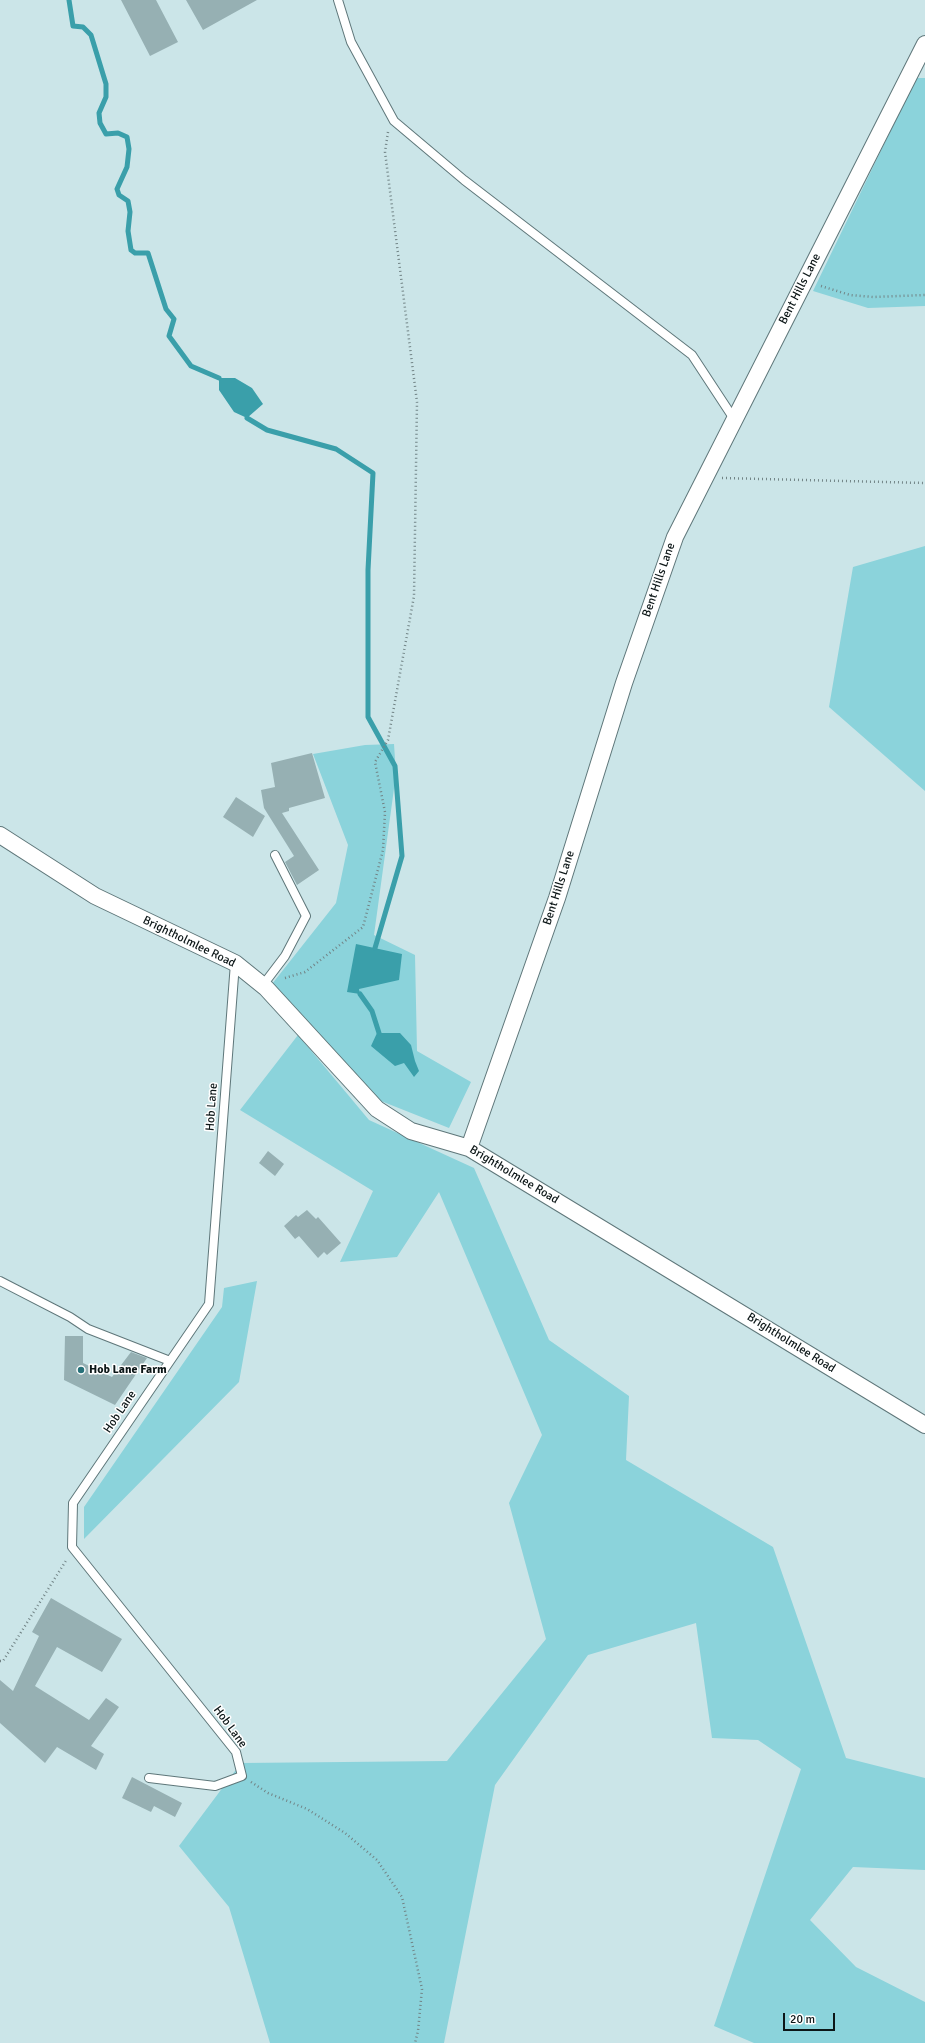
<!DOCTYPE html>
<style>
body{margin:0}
#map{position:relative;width:925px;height:2043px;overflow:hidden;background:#cbe5e8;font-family:Signika,sans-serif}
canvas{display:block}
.scale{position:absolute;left:783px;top:2013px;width:52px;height:18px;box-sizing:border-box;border:2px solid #0c1617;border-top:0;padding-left:5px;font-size:12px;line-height:14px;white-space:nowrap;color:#0c1617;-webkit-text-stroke:3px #fff;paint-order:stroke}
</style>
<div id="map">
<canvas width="925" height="2043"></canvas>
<div class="scale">20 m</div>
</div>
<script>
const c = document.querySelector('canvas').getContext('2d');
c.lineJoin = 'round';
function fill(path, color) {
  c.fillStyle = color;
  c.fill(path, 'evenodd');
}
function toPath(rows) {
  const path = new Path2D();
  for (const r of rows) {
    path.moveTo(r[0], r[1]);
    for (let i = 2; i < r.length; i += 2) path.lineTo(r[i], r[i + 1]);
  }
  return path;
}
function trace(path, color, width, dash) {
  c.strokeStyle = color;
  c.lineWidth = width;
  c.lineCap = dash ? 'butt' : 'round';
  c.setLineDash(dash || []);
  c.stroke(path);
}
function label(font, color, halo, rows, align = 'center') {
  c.font = font + ' Signika,sans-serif';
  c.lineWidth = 3;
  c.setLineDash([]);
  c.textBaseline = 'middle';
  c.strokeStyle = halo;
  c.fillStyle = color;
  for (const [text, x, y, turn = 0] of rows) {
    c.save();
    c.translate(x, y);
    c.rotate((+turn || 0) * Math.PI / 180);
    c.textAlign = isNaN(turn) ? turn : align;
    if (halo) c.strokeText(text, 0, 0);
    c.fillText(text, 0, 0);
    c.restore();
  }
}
const green = toPath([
 [916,78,925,78,925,306,868,308,813,291],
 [925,546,925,791,829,707,853,567],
 [394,744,396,774,374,935,415,955,417,1051,471,1082,449,1128,381,1101,272,984,336,903,348,845,313,754,365,745],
 [298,1035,369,1120,474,1168,549,1340,629,1396,626,1460,773,1547,846,1758,925,1778,925,1870,853,1867,810,1920,856,1967,925,2002,925,2043,754,2043,714,2026,801,1769,758,1740,712,1738,696,1623,588,1655,495,1785,444,2043,270,2043,229,1907,179,1846,241,1763,447,1761,546,1639,509,1503,542,1435,439,1192,397,1257,340,1262,373,1191,240,1110],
 [257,1281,239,1382,84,1539,84,1507,222,1307,224,1288]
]);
const water = toPath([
 [219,378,235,378,252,388,263,404,247,418,234,412,219,390],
 [356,944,402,954,399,980,359,989,360,994,347,992],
 [377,1033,400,1033,411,1045,415,1061,419,1071,414,1077,404,1063,395,1066,371,1046]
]);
const stream = toPath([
 [69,0,73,26,83,27,91,35,106,84,106,97,99,113,100,123,106,134,118,133,127,137,129,149,127,167,117,189,119,195,128,201,130,212,128,231,131,250,135,253,148,253,166,309,174,319,169,336,191,366,219,378],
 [247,418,267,430,336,449,373,473,368,570,368,717,395,766,402,856,375,948],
 [360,994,372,1011,379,1033]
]);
const building = toPath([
 [121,0,156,0,178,42,150,56],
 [186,0,257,0,203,30],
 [312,753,325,798,289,808,289,811,282,813,319,870,297,885,285,862,294,856,264,808,261,790,275,787,271,763],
 [236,797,265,816,253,837,223,817],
 [268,1151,284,1164,275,1176,259,1163],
 [307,1210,316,1219,318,1217,341,1243,327,1255,324,1252,318,1258,299,1236,295,1239,284,1226,296,1215,298,1217],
 [65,1336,83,1336,83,1363,112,1377,131,1352,147,1358,115,1405,64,1380],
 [51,1598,122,1639,102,1672,57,1647,35,1686,89,1720,106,1698,119,1707,91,1746,104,1754,96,1770,57,1747,45,1763,0,1723,0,1680,13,1691,39,1636,32,1632],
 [132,1777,182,1803,175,1817,154,1806,151,1812,122,1798]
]);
const path = toPath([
 [821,286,850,295,873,297,925,295],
 [722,478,925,483],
 [285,978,305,972,363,927,383,850,385,812,375,762,388,740,414,596,417,402,385,152,388,132],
 [0,1661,3,1661,67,1559],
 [251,1782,268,1793,307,1809,345,1833,377,1860,402,1897,422,1989,418,2031,415,2043]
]);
const service = toPath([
 [338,0,351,42,394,121,464,180,692,355,734,419],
 [263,985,285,956,306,916,275,855],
 [0,1281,70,1317,88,1329,170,1361],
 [149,1778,215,1786,242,1776,236,1752,72,1547,73,1503,209,1304,235,963]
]);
const minor = toPath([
 [0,835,95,896,235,963,266,988,377,1109,411,1131,469,1148,925,1425],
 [469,1148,557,898,624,683,675,537,925,44]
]);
const markers = [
 [81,1370,4,"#277179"]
];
const streetNames = [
 ["Bent Hills Lane",800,289,-63],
 ["Bent Hills Lane",659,580,-71],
 ["Bent Hills Lane",559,888,-72],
 ["Brightholmlee Road",189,942,26],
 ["Hob Lane",212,1107,-86],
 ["Brightholmlee Road",514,1175,31],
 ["Brightholmlee Road",791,1343,32],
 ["Hob Lane",120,1412,-56],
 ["Hob Lane",230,1727,54]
];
const poiNames = [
 ["Hob Lane Farm",89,1370]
];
fill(green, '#8bd3db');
fill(water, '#3a9faa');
trace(stream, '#3a9faa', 5);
fill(building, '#96b0b3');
trace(service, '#5f777a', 10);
trace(minor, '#5f777a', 18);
trace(path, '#728486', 2.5, [1, 3]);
trace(service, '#fff', 8);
trace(minor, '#fff', 16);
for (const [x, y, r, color] of markers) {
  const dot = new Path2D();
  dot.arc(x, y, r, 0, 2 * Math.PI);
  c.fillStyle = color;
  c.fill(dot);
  trace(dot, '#fff', 1.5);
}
label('12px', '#0c1617', '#fff', streetNames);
label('bold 12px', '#0c1617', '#fff', poiNames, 'left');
</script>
